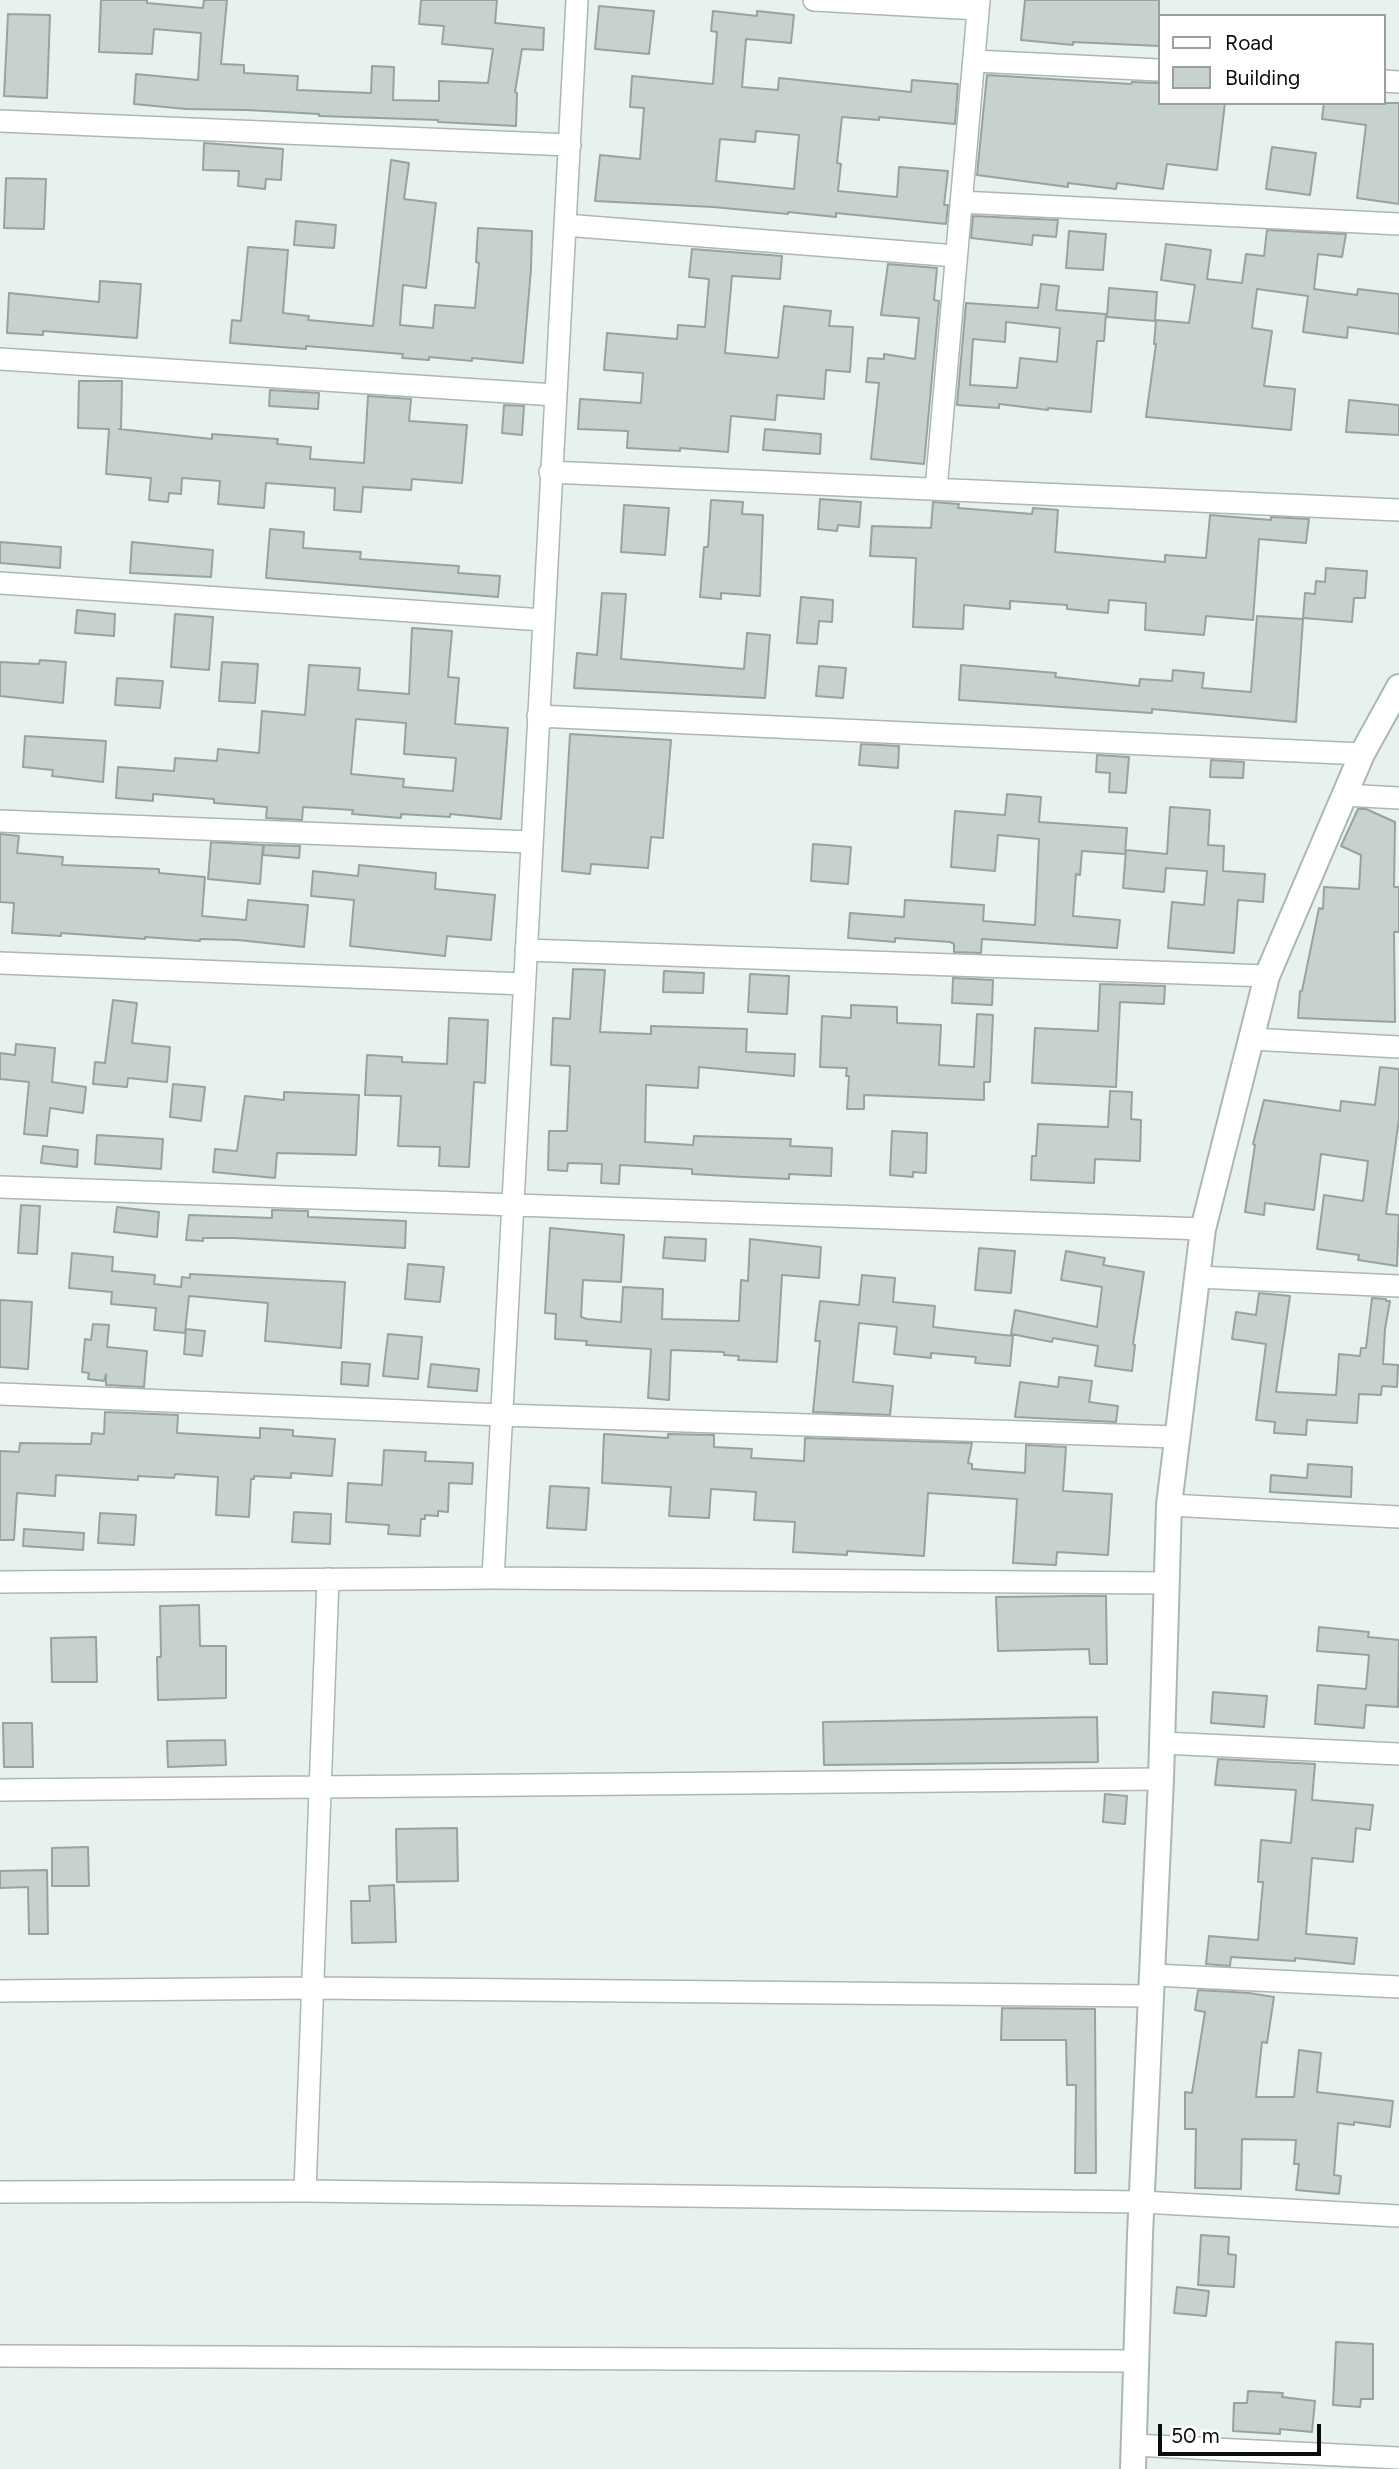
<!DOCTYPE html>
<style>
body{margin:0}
#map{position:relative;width:1399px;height:2469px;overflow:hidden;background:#e7f2ed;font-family:Figtree,sans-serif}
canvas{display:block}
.legend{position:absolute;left:1158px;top:14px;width:228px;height:91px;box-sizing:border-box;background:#fff;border:2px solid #9d9e9e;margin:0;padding:9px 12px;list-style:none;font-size:21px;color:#0a0d0c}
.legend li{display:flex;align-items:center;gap:14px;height:35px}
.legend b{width:35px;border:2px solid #9d9e9e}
.scale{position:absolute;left:1158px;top:2424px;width:163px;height:32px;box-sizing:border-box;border:4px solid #0a0d0c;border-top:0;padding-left:9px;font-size:21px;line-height:24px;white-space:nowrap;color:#0a0d0c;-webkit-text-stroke:5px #fff;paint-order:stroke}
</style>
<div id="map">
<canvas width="1399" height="2469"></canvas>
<ul class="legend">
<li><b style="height:9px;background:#fff"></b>Road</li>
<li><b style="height:19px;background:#c7d2cd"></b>Building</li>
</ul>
<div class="scale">50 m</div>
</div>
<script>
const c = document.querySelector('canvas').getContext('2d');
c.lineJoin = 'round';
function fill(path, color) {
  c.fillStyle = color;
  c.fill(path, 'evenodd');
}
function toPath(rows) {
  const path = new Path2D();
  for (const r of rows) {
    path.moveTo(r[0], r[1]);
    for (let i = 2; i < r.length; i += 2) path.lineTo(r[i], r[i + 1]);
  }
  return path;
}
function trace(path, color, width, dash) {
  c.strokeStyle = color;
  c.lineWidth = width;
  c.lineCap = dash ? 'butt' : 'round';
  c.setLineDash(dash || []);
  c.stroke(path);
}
const building = toPath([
 [101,0,147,0,147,3,203,8,204,0,227,0,221,64,244,65,244,73,298,76,297,90,371,93,372,66,394,67,393,100,439,101,439,81,488,83,493,49,442,44,444,26,419,24,421,0,497,0,495,23,544,28,543,50,522,49,515,92,517,93,516,126,438,122,438,120,319,116,319,114,247,110,186,109,134,104,136,74,198,80,201,33,154,29,152,54,99,52,101,0],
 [1025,0,1159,0,1159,46,1073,42,1073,45,1021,40,1025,0],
 [599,6,654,11,649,54,595,49,599,6],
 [713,11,757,16,757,11,794,15,791,43,746,39,742,87,778,90,779,78,911,92,912,80,958,84,955,124,879,117,879,120,842,117,837,163,841,164,838,191,897,197,899,167,948,171,944,205,948,205,946,224,836,213,836,217,788,212,788,214,713,207,595,201,600,155,640,159,644,108,630,107,632,76,713,84,717,32,711,31,713,11],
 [756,131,799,135,794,189,716,181,720,139,755,142,756,131],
 [8,14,50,15,47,98,4,96,8,14],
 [987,75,1131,84,1132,82,1157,83,1159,83,1159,103,1225,103,1217,170,1167,164,1163,189,1117,183,1116,189,1068,183,1068,187,977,175,987,75],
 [1324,103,1399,103,1399,204,1357,198,1366,125,1322,119,1324,103],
 [204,143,283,149,281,180,266,179,265,189,238,186,239,171,203,170,204,143],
 [1272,147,1316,153,1310,195,1266,189,1272,147],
 [391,160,409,163,404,199,436,203,426,288,403,285,400,325,433,328,435,305,475,308,479,263,476,262,478,228,532,231,531,269,523,363,472,358,472,361,429,357,429,360,402,358,403,354,306,346,306,349,230,343,232,320,241,321,248,247,288,250,283,313,309,316,308,320,373,326,391,160],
 [6,178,46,179,44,229,4,228,6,178],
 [973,216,1058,220,1056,237,1033,235,1032,245,971,238,973,216],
 [296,221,336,225,334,248,294,245,296,221],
 [1267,230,1346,234,1342,257,1318,254,1314,289,1357,295,1358,289,1399,294,1399,334,1348,327,1347,338,1303,332,1308,296,1257,289,1252,328,1272,331,1264,386,1295,389,1291,430,1146,417,1156,344,1154,344,1156,320,1189,323,1195,285,1161,280,1166,244,1211,250,1207,279,1242,283,1246,254,1264,256,1267,230],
 [1069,231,1106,234,1103,270,1066,268,1069,231],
 [692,249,782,256,780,279,732,276,725,353,778,358,784,306,831,311,829,326,853,327,850,372,826,370,824,399,777,395,775,420,731,416,728,452,680,448,680,451,627,448,628,431,578,429,580,399,641,403,643,373,604,370,607,333,677,339,678,325,705,327,709,279,689,277,692,249],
 [888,264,937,268,934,300,939,301,924,464,871,459,879,383,866,382,868,358,884,359,884,354,915,359,919,318,881,315,888,264],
 [100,281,141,284,137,338,43,331,43,335,7,333,9,293,99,302,100,281],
 [1041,284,1059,286,1056,310,1106,314,1104,341,1097,341,1091,412,1048,408,1048,410,999,404,999,408,957,405,966,303,1038,308,1041,284],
 [1006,322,1060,328,1057,362,1020,358,1017,388,970,385,973,339,1005,342,1006,322],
 [1109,288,1157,292,1155,321,1107,317,1109,288],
 [79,381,122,381,121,429,119,429,212,439,212,434,278,439,277,444,311,447,310,459,364,463,368,396,411,399,409,421,467,425,462,483,412,479,411,490,363,487,361,512,334,510,335,488,266,483,264,508,218,504,220,481,182,478,181,494,169,493,168,502,149,500,151,478,106,474,109,429,78,428,79,381],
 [270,390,319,393,318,409,269,406,270,390],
 [1349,400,1399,405,1399,435,1346,432,1349,400],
 [504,405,524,406,522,435,502,433,504,405],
 [765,429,821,434,820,454,763,450,765,429],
 [820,499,861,502,859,527,838,525,837,531,818,529,820,499],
 [711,500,743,502,742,514,763,515,760,596,721,593,721,599,700,597,704,547,708,547,711,500],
 [933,502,959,504,958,508,1032,514,1033,508,1058,510,1055,552,1165,562,1165,555,1206,558,1210,515,1271,520,1271,517,1309,519,1306,543,1259,539,1253,620,1206,616,1204,635,1145,630,1146,603,1109,600,1108,613,1067,609,1067,605,1010,601,1010,609,964,605,963,629,913,627,916,558,870,556,872,526,931,528,933,502],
 [624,505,669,508,665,555,621,552,624,505],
 [270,529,304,532,303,548,361,552,360,559,459,566,458,573,500,576,498,597,266,578,270,529],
 [0,542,61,547,60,568,0,563,0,542],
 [132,542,213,550,211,577,130,573,132,542],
 [1326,568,1367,571,1365,598,1354,598,1352,622,1303,618,1305,593,1315,594,1316,581,1325,582,1326,568],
 [602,593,626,594,621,659,744,669,747,633,770,635,765,698,574,688,577,653,597,655,602,593],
 [801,597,833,600,832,622,819,621,817,644,797,643,801,597],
 [77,610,115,614,114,636,75,633,77,610],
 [175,614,213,617,209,670,171,667,175,614],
 [1257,616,1303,619,1296,722,1152,709,1152,713,959,700,961,665,1056,673,1055,677,1139,686,1140,679,1172,681,1173,670,1204,673,1202,688,1251,692,1257,616],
 [412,628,452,631,448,677,459,678,455,724,508,728,501,819,450,814,450,817,401,814,401,818,352,814,353,810,303,807,302,820,266,818,267,807,214,803,214,799,153,794,153,801,116,798,118,767,174,771,175,758,217,761,218,749,259,753,262,711,305,715,309,665,360,668,358,690,409,694,412,628],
 [356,719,406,723,404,754,456,758,453,791,403,787,404,779,351,774,356,719],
 [40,660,66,662,63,703,0,696,0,662,39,664,40,660],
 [222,662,258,664,255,703,219,701,222,662],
 [819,666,846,668,843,698,816,696,819,666],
 [117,678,163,681,160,708,115,705,117,678],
 [570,734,671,740,663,838,651,837,648,868,591,864,590,874,562,871,570,734],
 [25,736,106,741,103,782,52,776,53,770,23,767,25,736],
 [861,744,899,746,898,768,859,765,861,744],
 [1097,755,1129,757,1126,793,1109,792,1110,773,1096,772,1097,755],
 [1211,760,1244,762,1243,778,1210,777,1211,760],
 [1007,794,1041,797,1039,822,1127,828,1125,854,1082,851,1080,875,1076,874,1073,916,1120,920,1117,948,982,939,981,953,954,952,954,944,950,942,895,938,895,942,848,938,850,913,904,917,905,900,984,905,983,921,1035,925,1039,839,998,835,995,871,951,867,955,811,1005,815,1007,794],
 [1170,807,1210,810,1208,845,1224,846,1223,871,1265,874,1263,902,1238,900,1234,953,1168,948,1172,902,1204,905,1207,871,1166,868,1164,892,1123,888,1126,850,1167,854,1170,807],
 [1358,809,1366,809,1395,822,1394,887,1399,887,1399,932,1394,932,1395,1022,1298,1018,1300,991,1302,991,1319,908,1323,909,1324,887,1359,889,1361,855,1341,846,1358,809],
 [0,834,19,836,17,853,63,857,62,865,159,869,159,873,205,877,202,916,246,920,248,900,308,905,304,947,238,940,200,939,200,941,145,937,145,939,61,933,61,936,12,933,14,903,0,902,0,834],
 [211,842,263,845,260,884,208,879,211,842],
 [813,844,851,847,848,884,811,881,813,844],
 [264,845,300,846,299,858,263,855,264,845],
 [359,865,436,873,435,889,495,895,491,940,447,936,445,956,350,946,354,900,311,896,313,871,358,876,359,865],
 [573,969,605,970,600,1032,651,1034,651,1026,747,1029,746,1052,795,1054,794,1076,699,1067,698,1088,646,1085,645,1142,693,1145,694,1136,791,1139,790,1146,832,1148,831,1176,789,1174,789,1179,744,1177,692,1174,692,1169,620,1165,619,1184,601,1183,602,1164,568,1163,567,1171,548,1170,549,1131,567,1131,570,1066,551,1065,553,1018,570,1019,573,969],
 [664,971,704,973,703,993,663,992,664,971],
 [750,974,789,976,787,1014,748,1012,750,974],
 [953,978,993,980,992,1005,952,1003,953,978],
 [1100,984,1165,986,1164,1004,1120,1002,1116,1087,1032,1083,1035,1028,1098,1031,1100,984],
 [113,1000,137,1003,132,1043,170,1047,167,1082,128,1078,127,1087,93,1084,95,1062,105,1063,113,1000],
 [851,1005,897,1007,897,1023,941,1025,939,1065,974,1067,977,1014,993,1015,990,1082,984,1082,984,1100,864,1095,864,1109,847,1109,849,1076,846,1076,847,1068,820,1067,822,1016,851,1018,851,1005],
 [449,1018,488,1020,485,1083,474,1082,469,1167,439,1166,440,1147,398,1146,401,1096,365,1095,367,1055,402,1057,402,1062,447,1064,449,1018],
 [16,1044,55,1048,52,1082,86,1087,83,1113,50,1108,47,1136,24,1134,29,1082,0,1079,0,1053,15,1055,16,1044],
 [1380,1067,1399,1069,1399,1119,1386,1214,1399,1215,1397,1266,1358,1260,1359,1255,1317,1249,1324,1195,1363,1201,1368,1161,1321,1154,1314,1210,1265,1203,1264,1215,1245,1212,1255,1145,1253,1144,1264,1100,1340,1111,1341,1101,1375,1105,1380,1067],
 [173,1084,205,1087,201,1121,170,1117,173,1084],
 [1110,1091,1132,1092,1131,1119,1141,1120,1140,1161,1095,1159,1094,1183,1031,1180,1032,1156,1036,1156,1038,1124,1108,1127,1110,1091],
 [284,1092,359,1095,356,1155,277,1153,275,1178,213,1172,215,1149,237,1151,245,1096,284,1100,284,1092],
 [892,1131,927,1133,926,1173,913,1172,913,1177,890,1175,892,1131],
 [97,1135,163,1139,161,1169,95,1164,97,1135],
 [43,1146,78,1150,77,1167,41,1163,43,1146],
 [21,1205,40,1206,37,1254,18,1253,21,1205],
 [117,1207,159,1212,157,1237,114,1232,117,1207],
 [272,1210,308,1211,308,1217,406,1221,405,1248,234,1238,203,1238,203,1241,186,1240,189,1215,272,1218,272,1210],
 [550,1228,624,1235,621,1282,583,1280,581,1317,587,1319,621,1322,623,1287,663,1289,662,1319,739,1321,741,1280,748,1281,750,1239,821,1247,819,1278,782,1275,777,1362,738,1360,739,1356,724,1355,724,1352,671,1350,669,1400,648,1398,651,1349,586,1345,587,1341,555,1339,556,1314,545,1313,550,1228],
 [665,1237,706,1239,705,1261,663,1258,665,1237],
 [979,1248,1015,1251,1011,1293,975,1290,979,1248],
 [1066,1251,1105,1258,1103,1265,1144,1272,1133,1344,1135,1345,1132,1371,1095,1366,1098,1346,1053,1338,1052,1342,1011,1334,1015,1310,1097,1327,1102,1287,1061,1280,1066,1251],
 [72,1253,113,1257,112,1271,155,1275,154,1284,181,1287,182,1277,190,1278,190,1274,345,1282,341,1348,265,1341,268,1303,189,1296,185,1333,154,1330,156,1308,111,1304,112,1292,69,1288,72,1253],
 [408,1264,444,1267,440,1302,405,1299,408,1264],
 [862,1275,895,1278,893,1302,935,1306,933,1327,1013,1336,1010,1366,975,1363,976,1357,931,1353,931,1358,894,1354,897,1327,859,1323,853,1382,893,1386,890,1415,813,1412,820,1341,815,1341,820,1301,859,1305,862,1275],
 [1259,1293,1290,1296,1276,1392,1336,1395,1339,1354,1360,1356,1361,1348,1366,1348,1372,1298,1386,1299,1386,1301,1390,1301,1385,1329,1383,1364,1398,1365,1397,1387,1382,1386,1381,1395,1359,1394,1357,1423,1307,1420,1306,1435,1274,1433,1275,1422,1256,1420,1266,1344,1232,1339,1236,1312,1256,1315,1259,1293],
 [0,1300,32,1302,28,1369,0,1367,0,1300],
 [93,1324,109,1325,107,1347,147,1351,144,1387,106,1385,106,1374,104,1381,88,1379,89,1373,82,1372,85,1339,91,1340,93,1324],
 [186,1329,205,1331,202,1356,184,1354,186,1329],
 [388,1334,422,1337,418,1379,383,1376,388,1334],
 [342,1362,370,1364,368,1386,341,1384,342,1362],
 [431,1364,479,1369,477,1391,428,1387,431,1364],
 [1059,1377,1092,1381,1089,1402,1118,1406,1116,1422,1015,1417,1020,1382,1058,1387,1059,1377],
 [105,1412,178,1415,177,1433,260,1438,260,1428,293,1430,293,1436,335,1439,332,1476,291,1473,291,1478,254,1476,254,1479,251,1479,249,1517,216,1515,218,1477,175,1474,174,1478,138,1476,138,1480,56,1475,55,1496,17,1493,14,1540,0,1540,0,1451,19,1452,20,1443,91,1444,92,1433,104,1434,105,1412],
 [604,1434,668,1438,668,1434,714,1435,714,1447,752,1449,751,1458,804,1461,805,1438,972,1443,968,1463,972,1464,972,1469,1025,1473,1026,1445,1066,1447,1063,1491,1112,1494,1108,1555,1057,1552,1056,1565,1013,1563,1017,1499,928,1493,924,1556,847,1551,847,1555,793,1552,795,1522,754,1520,756,1492,711,1489,709,1518,669,1516,671,1487,602,1483,604,1434],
 [384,1450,426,1452,425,1461,473,1463,472,1484,449,1483,448,1512,438,1511,438,1516,425,1515,425,1519,421,1519,420,1536,388,1534,389,1525,346,1522,348,1483,382,1485,384,1450],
 [1308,1464,1352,1467,1351,1497,1270,1492,1271,1475,1307,1478,1308,1464],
 [550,1486,589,1488,586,1530,547,1528,550,1486],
 [294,1512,331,1514,330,1544,292,1542,294,1512],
 [100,1513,136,1515,134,1545,98,1543,100,1513],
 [24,1529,84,1533,83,1550,23,1546,24,1529],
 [1079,1596,1106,1596,1107,1664,1090,1664,1089,1649,998,1651,996,1597,1079,1596],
 [199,1605,200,1646,226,1646,226,1698,158,1700,157,1657,161,1657,160,1606,199,1605],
 [1319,1627,1369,1632,1368,1637,1399,1640,1398,1707,1366,1705,1364,1728,1315,1724,1318,1685,1366,1689,1369,1655,1317,1651,1319,1627],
 [96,1637,97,1682,52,1682,51,1638,96,1637],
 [1213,1692,1267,1696,1264,1727,1211,1723,1213,1692],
 [1097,1717,1098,1762,824,1765,823,1722,1097,1717],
 [3,1723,32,1723,33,1767,4,1767,3,1723],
 [225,1740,226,1765,168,1767,167,1741,225,1740],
 [1218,1759,1315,1764,1312,1800,1373,1805,1370,1830,1356,1828,1353,1862,1312,1858,1306,1934,1357,1938,1354,1964,1295,1958,1295,1961,1231,1957,1230,1966,1206,1964,1209,1936,1258,1940,1263,1882,1258,1882,1261,1840,1291,1843,1296,1790,1215,1785,1218,1759],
 [1105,1794,1127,1796,1125,1824,1103,1822,1105,1794],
 [457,1828,458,1881,397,1882,396,1829,457,1828],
 [88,1847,89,1886,52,1886,52,1848,88,1847],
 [47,1870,48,1934,29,1934,28,1887,0,1888,0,1871,47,1870],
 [394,1885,396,1942,352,1943,351,1901,370,1901,369,1886,394,1885],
 [1198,1990,1249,1993,1274,1997,1267,2043,1262,2042,1256,2097,1294,2097,1299,2050,1321,2053,1317,2092,1393,2101,1390,2127,1354,2122,1354,2125,1338,2123,1334,2175,1341,2176,1339,2194,1296,2190,1299,2164,1294,2164,1296,2140,1242,2139,1241,2189,1195,2188,1196,2129,1185,2129,1185,2092,1192,2093,1205,2012,1195,2010,1198,1990],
 [1002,2008,1095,2009,1096,2173,1075,2173,1076,2085,1067,2085,1066,2040,1001,2040,1002,2008],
 [1201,2235,1229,2237,1228,2254,1236,2255,1234,2287,1198,2285,1201,2235],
 [1177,2287,1209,2291,1206,2316,1174,2313,1177,2287],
 [1336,2342,1373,2344,1373,2399,1361,2399,1360,2407,1333,2405,1336,2342],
 [1248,2391,1283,2393,1282,2397,1315,2401,1312,2432,1280,2429,1280,2434,1233,2431,1234,2403,1247,2403,1248,2391]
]);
const minor = toPath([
 [814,0,978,9],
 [975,61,1159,70],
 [1383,81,1399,82],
 [0,121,570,145],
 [961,202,1399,224],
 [565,225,956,256],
 [0,359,555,395],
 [550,472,1399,510],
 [936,489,979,0],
 [0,583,543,620],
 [538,716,1362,754],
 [1344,795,1399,798],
 [0,821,531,842],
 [526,950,1267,976],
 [0,963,524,984],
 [1251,1039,1399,1047],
 [0,1187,1203,1229],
 [1197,1277,1399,1286],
 [0,1394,502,1415,1177,1437],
 [1169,1505,1399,1517],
 [493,1578,577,0],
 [0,1582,493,1578,1165,1583],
 [1162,1743,1399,1754],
 [0,1790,1161,1779],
 [1154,1975,1399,1987],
 [0,1991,312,1988,1152,1996],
 [305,2191,328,1579],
 [0,2192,305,2191,1142,2202,1399,2216],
 [0,2356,1136,2361],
 [1133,2445,1399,2458]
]);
const tertiary = toPath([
 [1133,2469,1140,2235,1161,1779,1169,1505,1203,1229,1267,976,1362,754,1399,687]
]);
fill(building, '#c7d2cd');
trace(building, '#98a29e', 2);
trace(minor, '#acb7b2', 24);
trace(tertiary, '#acb7b2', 28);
trace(minor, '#fff', 21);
trace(tertiary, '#fff', 24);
</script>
